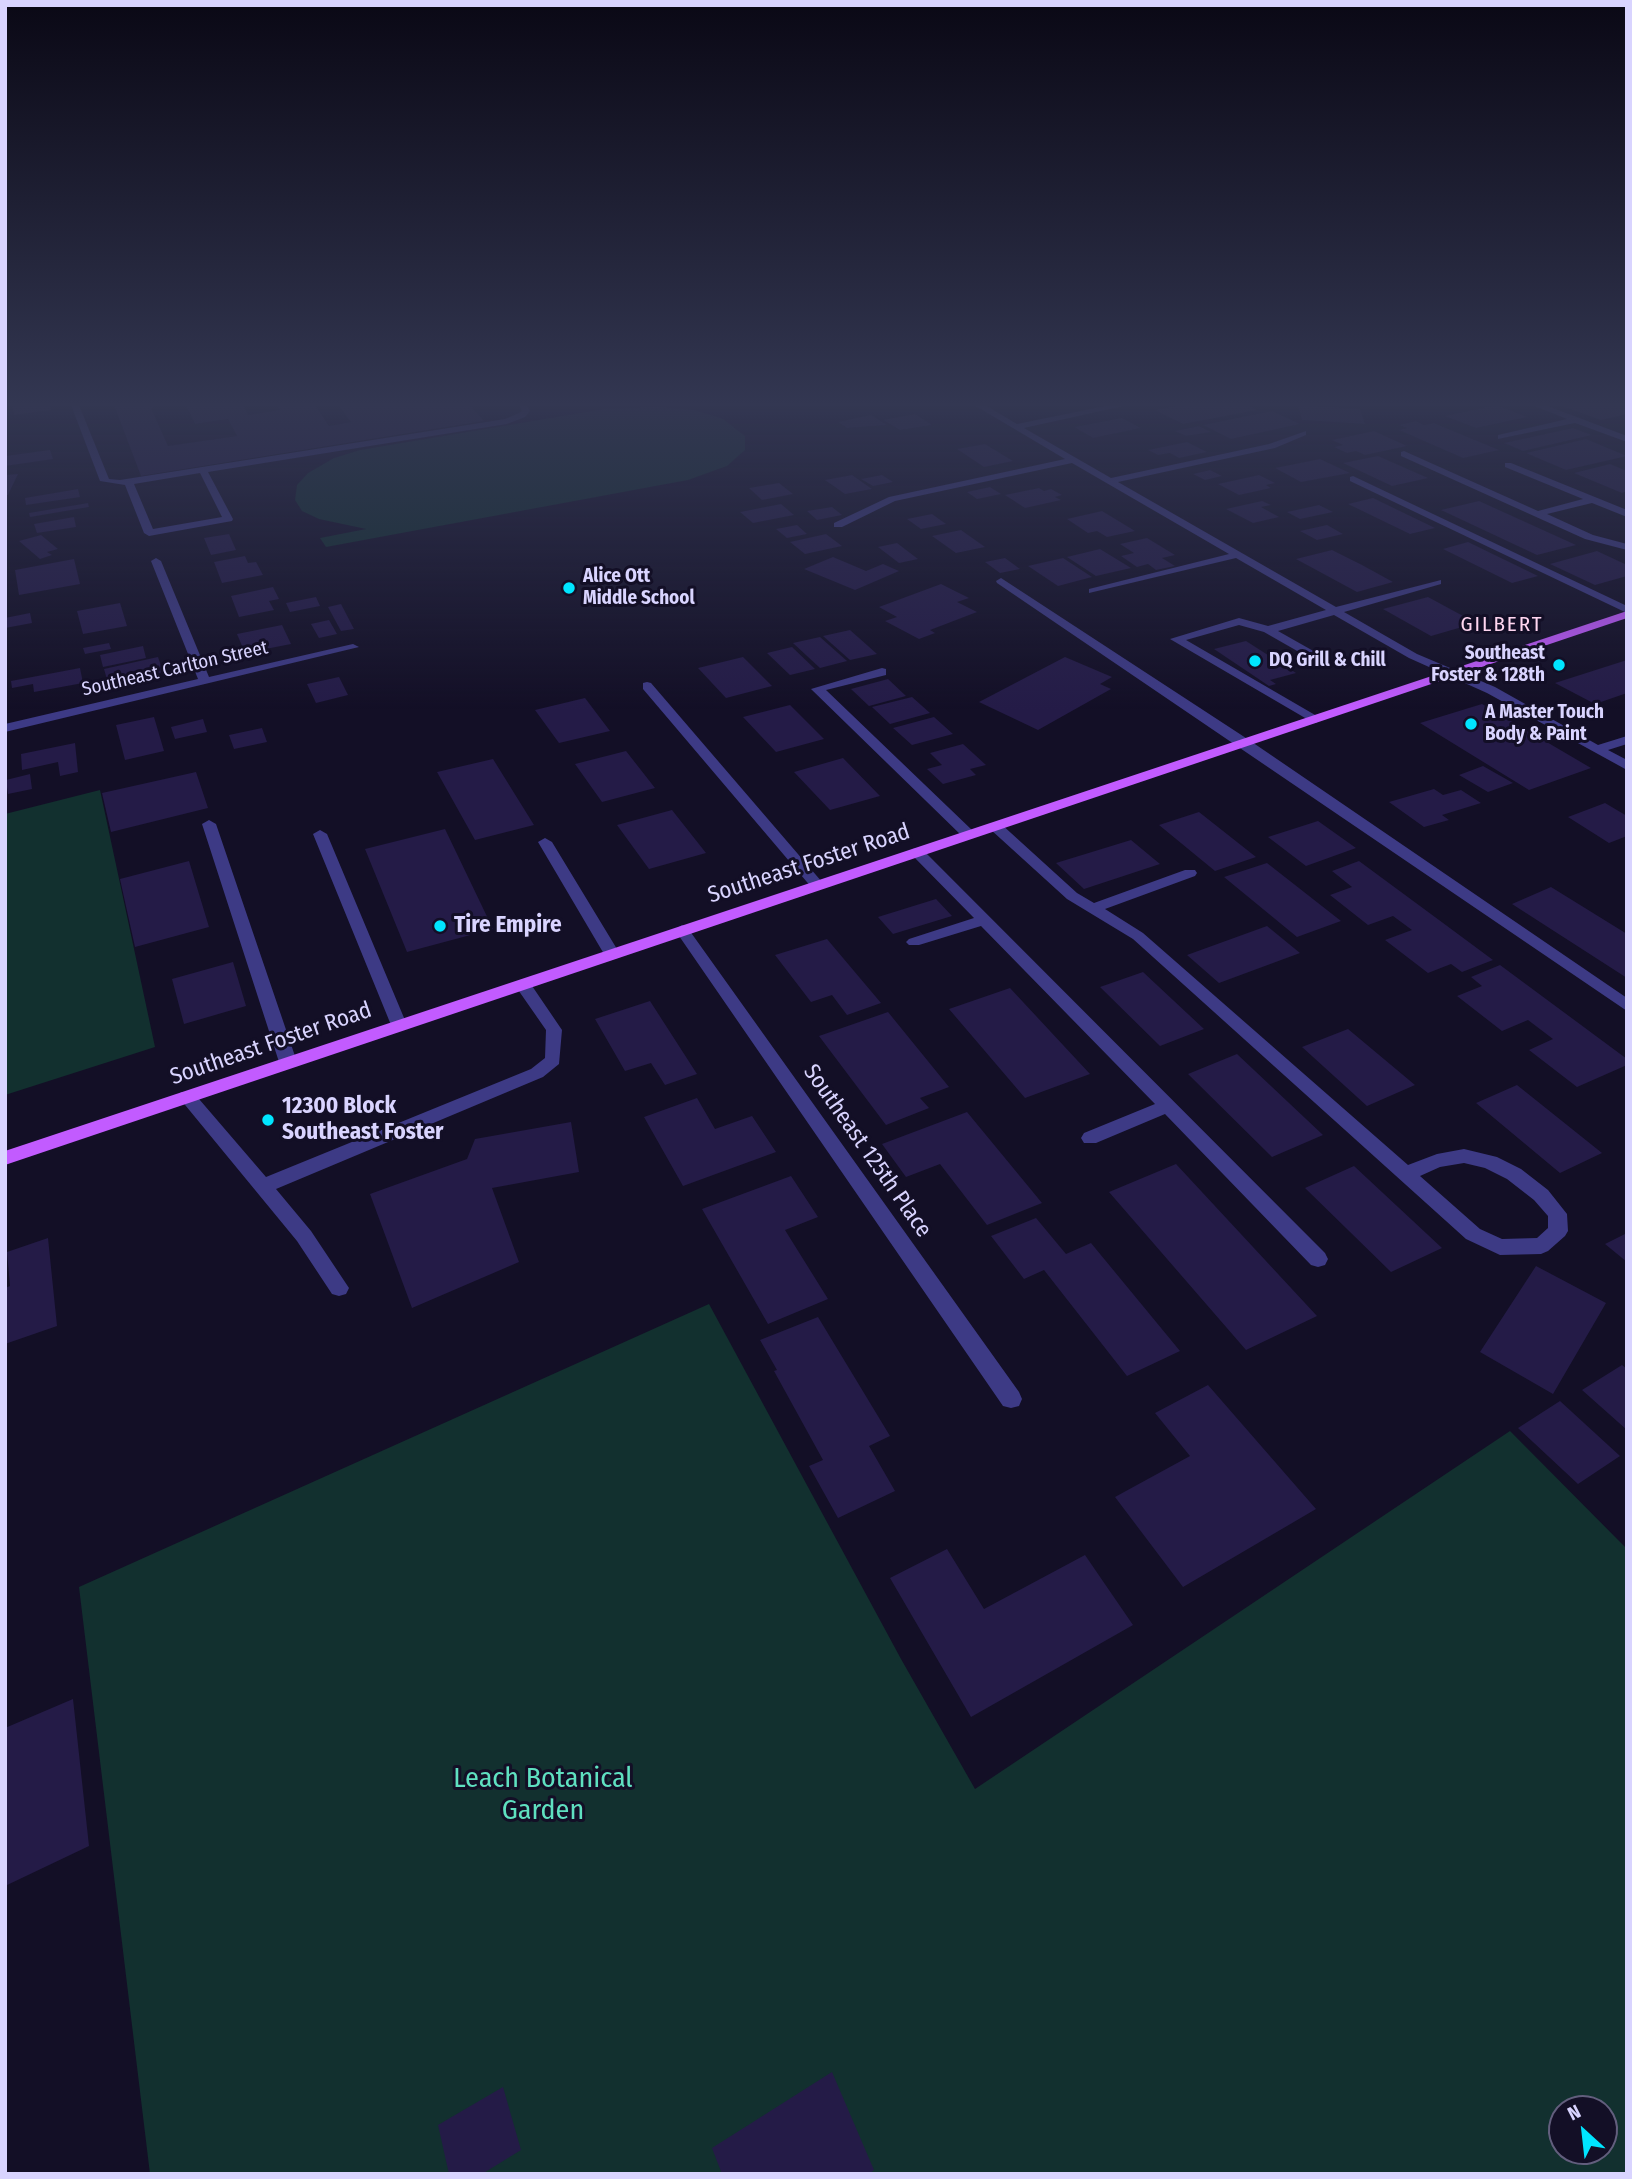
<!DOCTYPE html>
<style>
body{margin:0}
#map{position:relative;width:1632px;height:2179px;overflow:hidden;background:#130f26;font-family:"Fira Sans Condensed",sans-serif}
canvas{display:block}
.frame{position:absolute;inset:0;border:7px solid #d9d4ff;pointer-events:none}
.north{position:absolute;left:1548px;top:2095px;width:70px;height:70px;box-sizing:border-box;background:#130f26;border:2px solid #625e7d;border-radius:50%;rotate:333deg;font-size:19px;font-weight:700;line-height:28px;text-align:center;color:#d9d4ff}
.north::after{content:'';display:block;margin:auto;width:24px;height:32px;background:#00e5ff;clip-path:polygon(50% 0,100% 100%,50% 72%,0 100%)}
</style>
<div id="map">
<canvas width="1632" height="2179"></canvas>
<div class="frame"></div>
<div class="north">N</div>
</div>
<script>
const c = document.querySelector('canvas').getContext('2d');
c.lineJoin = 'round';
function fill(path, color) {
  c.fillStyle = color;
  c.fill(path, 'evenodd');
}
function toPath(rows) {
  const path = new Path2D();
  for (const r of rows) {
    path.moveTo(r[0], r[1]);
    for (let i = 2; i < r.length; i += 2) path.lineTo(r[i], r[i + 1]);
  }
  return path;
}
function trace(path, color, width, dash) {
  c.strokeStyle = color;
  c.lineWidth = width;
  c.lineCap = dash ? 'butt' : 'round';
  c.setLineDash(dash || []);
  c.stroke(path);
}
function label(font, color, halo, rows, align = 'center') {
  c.font = font + ' "Fira Sans Condensed",sans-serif';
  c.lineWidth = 6;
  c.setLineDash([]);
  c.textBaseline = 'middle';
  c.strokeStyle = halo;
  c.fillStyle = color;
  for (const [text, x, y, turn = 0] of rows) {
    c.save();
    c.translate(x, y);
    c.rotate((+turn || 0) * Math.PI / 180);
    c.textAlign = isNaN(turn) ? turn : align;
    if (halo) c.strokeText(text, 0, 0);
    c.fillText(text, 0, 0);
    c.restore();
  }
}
const green = toPath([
 [658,407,694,410,723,419,745,436,745,450,727,466,688,480,326,547,320,538,366,529,319,519,302,511,295,500,297,485,308,473,334,458,360,450,604,409],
 [100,790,155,1047,5,1095,5,814],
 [709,1304,901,1659,975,1789,1510,1431,1627,1549,1627,2174,150,2174,79,1587],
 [1562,2109,1604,2109,1604,2151,1562,2151]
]);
const building = toPath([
 [12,405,50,405,51,410,14,415],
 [114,405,157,405,151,408,168,446,237,436,228,419,195,424,186,405,243,405,248,415,280,410,277,405,315,405,329,426,351,422,338,405,470,405,484,421,141,476],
 [1182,405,1247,405,1257,410,1183,424,1155,410],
 [1298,405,1360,409,1365,424,1302,420],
 [1497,405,1527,417,1476,428,1445,416],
 [1627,405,1627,414,1601,420,1562,406],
 [1272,411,1300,424,1231,439,1203,425],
 [915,414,932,425,900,430,883,420],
 [871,415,887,425,847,428,838,422],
 [1122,418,1141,428,1093,438,1074,427],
 [1416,421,1424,425,1434,423,1499,450,1463,458,1399,430,1407,428,1399,425],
 [1199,426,1211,432,1186,436,1175,431],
 [1573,428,1592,435,1523,451,1504,443],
 [1374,431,1407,446,1365,455,1356,451,1347,453,1334,447,1343,445,1332,440],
 [1586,439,1627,456,1566,470,1526,453],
 [1187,442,1207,452,1179,458,1170,453,1158,455,1148,450],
 [985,444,1013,461,984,467,957,449],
 [50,450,53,459,5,466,5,456],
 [1378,456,1428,478,1392,486,1343,463],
 [1320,459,1350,473,1301,482,1275,468],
 [1610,464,1627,471,1627,491,1622,493,1574,473],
 [1210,470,1222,476,1205,480,1193,474],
 [18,474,8,495,5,495,5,475],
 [852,475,872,489,845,494,825,480],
 [882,475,893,482,873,486,861,479],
 [1259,475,1275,483,1266,485,1271,488,1239,495,1218,484],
 [779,483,793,494,762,500,749,488],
 [990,487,1001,494,977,499,967,492],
 [1039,488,1044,491,1051,489,1062,495,1055,497,1061,500,1025,508,1005,495],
 [78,489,80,497,26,505,25,498],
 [1373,498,1435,528,1410,534,1348,504],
 [1262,501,1271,505,1261,507,1279,517,1253,523,1226,509],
 [1479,501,1576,545,1537,555,1441,510],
 [88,503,89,507,30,517,29,513],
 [781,504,794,515,753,523,740,512],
 [1319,505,1333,512,1300,519,1287,512],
 [832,507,842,515,817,520,807,511],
 [1102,511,1135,531,1107,537,1097,531,1088,533,1067,519],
 [932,514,946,524,921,529,907,519],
 [74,517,76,527,37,533,34,524],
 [797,525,807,534,787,538,776,529],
 [1327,525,1343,534,1317,540,1300,531],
 [961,530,985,547,956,553,932,536],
 [229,534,236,550,211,555,204,538],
 [826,534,842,546,805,554,790,542],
 [41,535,58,549,47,552,52,555,40,559,19,541],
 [1147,538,1175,555,1162,558,1175,566,1156,570,1148,564,1137,567,1121,556,1134,553,1120,544],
 [1468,542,1538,576,1512,583,1443,549],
 [897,543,918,559,899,563,878,547],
 [1100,549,1131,568,1096,576,1067,557],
 [1332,550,1362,565,1393,582,1357,592,1296,559],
 [1597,551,1627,565,1627,576,1595,585,1550,564],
 [245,556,248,563,256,562,263,575,222,583,214,562],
 [833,557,866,571,883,564,899,571,855,590,804,569],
 [1005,558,1020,569,1000,573,985,562],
 [1063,558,1092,577,1058,586,1028,566],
 [74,559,80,584,19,595,15,570],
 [941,584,969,598,957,602,977,612,930,630,935,633,919,639,885,621,897,617,879,607],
 [273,587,279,599,269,601,274,610,239,617,231,596],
 [316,597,320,606,290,612,286,603],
 [1428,597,1476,623,1431,636,1383,609],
 [120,603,127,626,83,634,77,611],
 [341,604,354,629,341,631,328,607],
 [30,613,32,623,5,628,5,618],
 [329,620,337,634,319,638,311,624],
 [282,625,291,644,245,653,237,634],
 [850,630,877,654,850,660,823,636],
 [820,637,847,661,820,668,793,643],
 [1246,641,1296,673,1270,680,1276,684,1269,686,1214,649],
 [109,643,111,649,85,654,83,648],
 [143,646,146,658,103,667,100,655],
 [792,647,815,669,790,675,767,653],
 [158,657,163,672,108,683,104,669],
 [743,657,772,686,726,698,698,668],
 [1065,657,1112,677,1100,684,1111,689,1038,730,979,702],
 [1627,660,1627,693,1595,704,1555,683],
 [80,668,83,683,34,692,33,684,12,688,11,681],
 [339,677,348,695,316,703,307,684],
 [888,679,906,696,869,706,851,689],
 [912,697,930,713,890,724,872,707],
 [585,698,610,731,559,743,535,710],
 [1482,704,1591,768,1529,790,1420,723],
 [790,705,824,739,776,752,743,717],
 [154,717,164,751,125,760,116,725],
 [934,717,953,734,912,745,893,728],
 [203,719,207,732,175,739,171,727],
 [262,728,267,742,234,749,229,735],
 [75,743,78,772,60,776,58,762,22,770,21,754],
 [963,744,986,765,970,769,976,775,943,784,927,769,942,765,930,753],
 [626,751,655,788,602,802,575,764],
 [843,758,880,796,830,810,794,772],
 [493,759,534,825,475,840,437,772],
 [1483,766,1513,783,1488,792,1459,775],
 [196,772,208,808,111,832,102,793],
 [30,774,32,789,8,794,6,780],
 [1434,789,1443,795,1461,790,1481,803,1442,815,1449,820,1424,827,1389,802],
 [1605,803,1627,816,1627,836,1609,843,1568,817],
 [672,810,706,853,649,869,617,825],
 [1199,812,1256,857,1215,871,1159,825],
 [1318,821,1356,848,1306,866,1268,837],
 [445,829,493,929,407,952,365,849],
 [1131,840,1160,864,1084,889,1056,863],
 [189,861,209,927,135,947,120,879],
 [1359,861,1439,920,1493,960,1462,972,1451,964,1428,973,1385,940,1412,930,1393,916,1368,925,1330,895,1352,887,1332,871],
 [1267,863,1341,921,1297,937,1224,877],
 [1551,887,1627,934,1627,978,1512,904],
 [936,899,952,916,893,934,878,917],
 [1267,926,1300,953,1219,983,1187,955],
 [827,939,881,1003,847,1015,832,995,811,1002,775,955],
 [233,962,246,1006,184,1024,172,979],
 [1500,965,1627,1059,1627,1065,1577,1087,1529,1050,1553,1039,1528,1020,1502,1031,1457,996,1482,986,1471,977],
 [1143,972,1204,1029,1160,1046,1100,987],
 [1010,988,1090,1074,1025,1098,949,1009],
 [650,1001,697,1074,665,1085,651,1063,625,1071,595,1019],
 [888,1012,949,1087,920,1098,929,1108,886,1125,819,1036],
 [1348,1029,1415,1085,1367,1106,1302,1047],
 [1237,1054,1323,1135,1272,1157,1188,1074],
 [1517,1085,1602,1153,1560,1173,1476,1103],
 [697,1098,715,1129,752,1116,776,1152,683,1186,644,1117],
 [967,1112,1042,1203,987,1225,940,1164,906,1177,882,1144],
 [571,1122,579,1172,492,1188,519,1262,412,1308,370,1194,467,1159,475,1139],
 [1176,1164,1317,1316,1246,1350,1109,1192],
 [1354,1166,1442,1248,1391,1272,1305,1188],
 [791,1176,818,1217,785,1230,828,1299,768,1324,702,1209],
 [1036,1218,1066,1254,1091,1243,1180,1351,1127,1376,1044,1270,1024,1279,991,1236],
 [1627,1233,1627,1262,1605,1244],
 [48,1238,57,1326,5,1344,5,1288,10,1286,7,1252],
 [1536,1266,1606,1303,1553,1394,1480,1352],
 [818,1317,890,1436,869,1446,895,1491,838,1518,809,1466,823,1460,774,1371,777,1370,760,1340],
 [1622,1365,1627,1369,1627,1430,1582,1390],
 [1208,1385,1316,1509,1183,1587,1115,1497,1190,1456,1155,1413],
 [1560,1401,1620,1456,1578,1484,1518,1428],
 [947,1549,984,1609,1085,1555,1133,1625,971,1717,890,1578],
 [73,1699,89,1846,5,1886,5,1728],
 [832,2072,874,2170,869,2174,722,2174,712,2148],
 [503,2087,521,2150,482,2174,449,2174,438,2125]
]);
const minor = toPath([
 [71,405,79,405,109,479,120,480,505,419,519,413,522,411,519,405,527,405,530,411,525,417,507,424,208,472,233,519,232,521,149,536,144,533,125,485,100,481,71,405],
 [200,473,222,517,153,529,134,484,200,473],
 [974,405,985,405,1017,424,1110,405,1128,405,1024,428,1111,478,1269,444,1306,431,1306,435,1275,448,1118,482,1336,607,1441,580,1441,584,1344,612,1417,654,1495,687,1598,745,1627,736,1627,744,1608,750,1627,760,1627,770,1487,693,1409,658,1334,615,1278,631,1324,657,1326,660,1320,664,1264,632,1239,625,1186,640,1322,719,1316,723,1312,722,1170,639,1239,618,1268,626,1326,610,1236,558,1089,593,1089,589,1229,554,1072,463,895,501,842,527,834,527,834,523,889,497,1065,459,974,405],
 [1532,405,1545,405,1627,436,1627,442,1575,423,1498,439,1498,435,1567,419,1532,405],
 [1404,451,1538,511,1583,499,1505,467,1505,463,1511,463,1627,510,1627,517,1592,503,1547,514,1593,535,1627,544,1627,550,1585,539,1401,456,1401,452,1404,451],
 [1353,476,1627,606,1627,613,1350,481,1350,477,1353,476],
 [156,558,161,561,209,677,353,644,359,647,5,732,5,724,198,679,151,561,156,558],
 [1001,578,1249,740,1627,998,1627,1011,997,583,996,581,1001,578],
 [882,668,886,669,886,675,826,690,973,831,973,837,963,837,811,689,882,668],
 [647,682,651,683,822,882,824,885,822,888,812,888,643,689,643,683,647,682],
 [209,820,216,824,297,1062,294,1066,282,1066,279,1062,202,824,209,820],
 [995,822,1000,823,1077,893,1094,903,1185,870,1195,870,1197,873,1195,876,1105,909,1143,933,1408,1165,1437,1154,1464,1149,1497,1157,1521,1169,1548,1190,1567,1214,1568,1231,1565,1236,1548,1251,1541,1254,1500,1255,1466,1239,1133,939,1067,899,990,829,988,826,995,822],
 [1464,1163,1485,1168,1507,1179,1534,1200,1548,1216,1548,1228,1537,1238,1502,1239,1480,1229,1420,1176,1440,1167,1464,1163],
 [320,830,327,834,407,1025,405,1029,393,1029,391,1025,313,834,320,830],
 [545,838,552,842,620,954,618,958,606,958,604,954,538,842,545,838],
 [917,848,922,849,1325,1253,1328,1259,1325,1265,1318,1267,1311,1265,1165,1114,1096,1143,1084,1143,1081,1138,1084,1133,1155,1104,981,926,919,945,909,945,906,942,909,939,974,918,912,855,910,852,912,849,917,848],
 [682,925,687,927,1019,1392,1022,1399,1019,1406,1011,1408,1003,1406,677,933,674,930,682,925],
 [522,979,528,980,562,1030,559,1064,543,1077,276,1189,311,1231,349,1288,346,1294,339,1296,332,1294,297,1241,181,1100,178,1096,181,1092,193,1092,266,1177,531,1069,545,1058,546,1030,514,984,522,979]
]);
const major = toPath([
 [1627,611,1627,618,5,1165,5,1151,1627,611]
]);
const markers = [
 [569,588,7,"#00e5ff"],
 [1255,661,7,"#00e5ff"],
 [1559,665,7,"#00e5ff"],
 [1471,724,7,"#00e5ff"],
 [440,926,7,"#00e5ff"],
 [268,1120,7,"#00e5ff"]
];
const farPoinames = [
 ["Alice Ott",583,577],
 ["Middle School",583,599],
 ["Southeast",1545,654,"right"],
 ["Foster & 128th",1545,676,"right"],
 ["DQ Grill & Chill",1269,661],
 ["A Master Touch",1485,713],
 ["Body & Paint",1485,735]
];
const farStreetnames = [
 ["Southeast Carlton Street",175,669,-13]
];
const farNeighbourhoodnames = [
 ["GILBERT",1502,625]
];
const streetNames = [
 ["Southeast Foster Road",809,864,-18],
 ["Southeast Foster Road",271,1044,-19],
 ["Southeast 125th Place",867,1151,55]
];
const poiNames = [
 ["Tire Empire",454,926],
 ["12300 Block",282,1107],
 ["Southeast Foster",282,1133]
];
const nearParknames = [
 ["Leach Botanical",543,1779],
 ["Garden",543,1811]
];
fill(green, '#12302f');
fill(building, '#241b47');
fill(minor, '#3d3a85');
fill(major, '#c25bff');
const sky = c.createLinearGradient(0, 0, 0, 710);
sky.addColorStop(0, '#0a0815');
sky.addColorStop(0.57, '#333752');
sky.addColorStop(1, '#33375200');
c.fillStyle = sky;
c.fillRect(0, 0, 1632, 710);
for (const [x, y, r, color] of markers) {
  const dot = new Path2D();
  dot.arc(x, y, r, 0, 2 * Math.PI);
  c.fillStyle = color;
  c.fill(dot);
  trace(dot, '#130f26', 2.5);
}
label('bold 19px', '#d9d4ff', '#130f26', farPoinames, 'left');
label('19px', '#d9d4ff', '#130f26', farStreetnames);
c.letterSpacing = '2px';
label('21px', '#ffd6f0', '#130f26', farNeighbourhoodnames);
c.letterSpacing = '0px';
label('23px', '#d9d4ff', '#130f26', streetNames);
label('bold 23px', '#d9d4ff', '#130f26', poiNames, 'left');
label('28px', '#5fe0c0', '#130f26', nearParknames);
</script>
